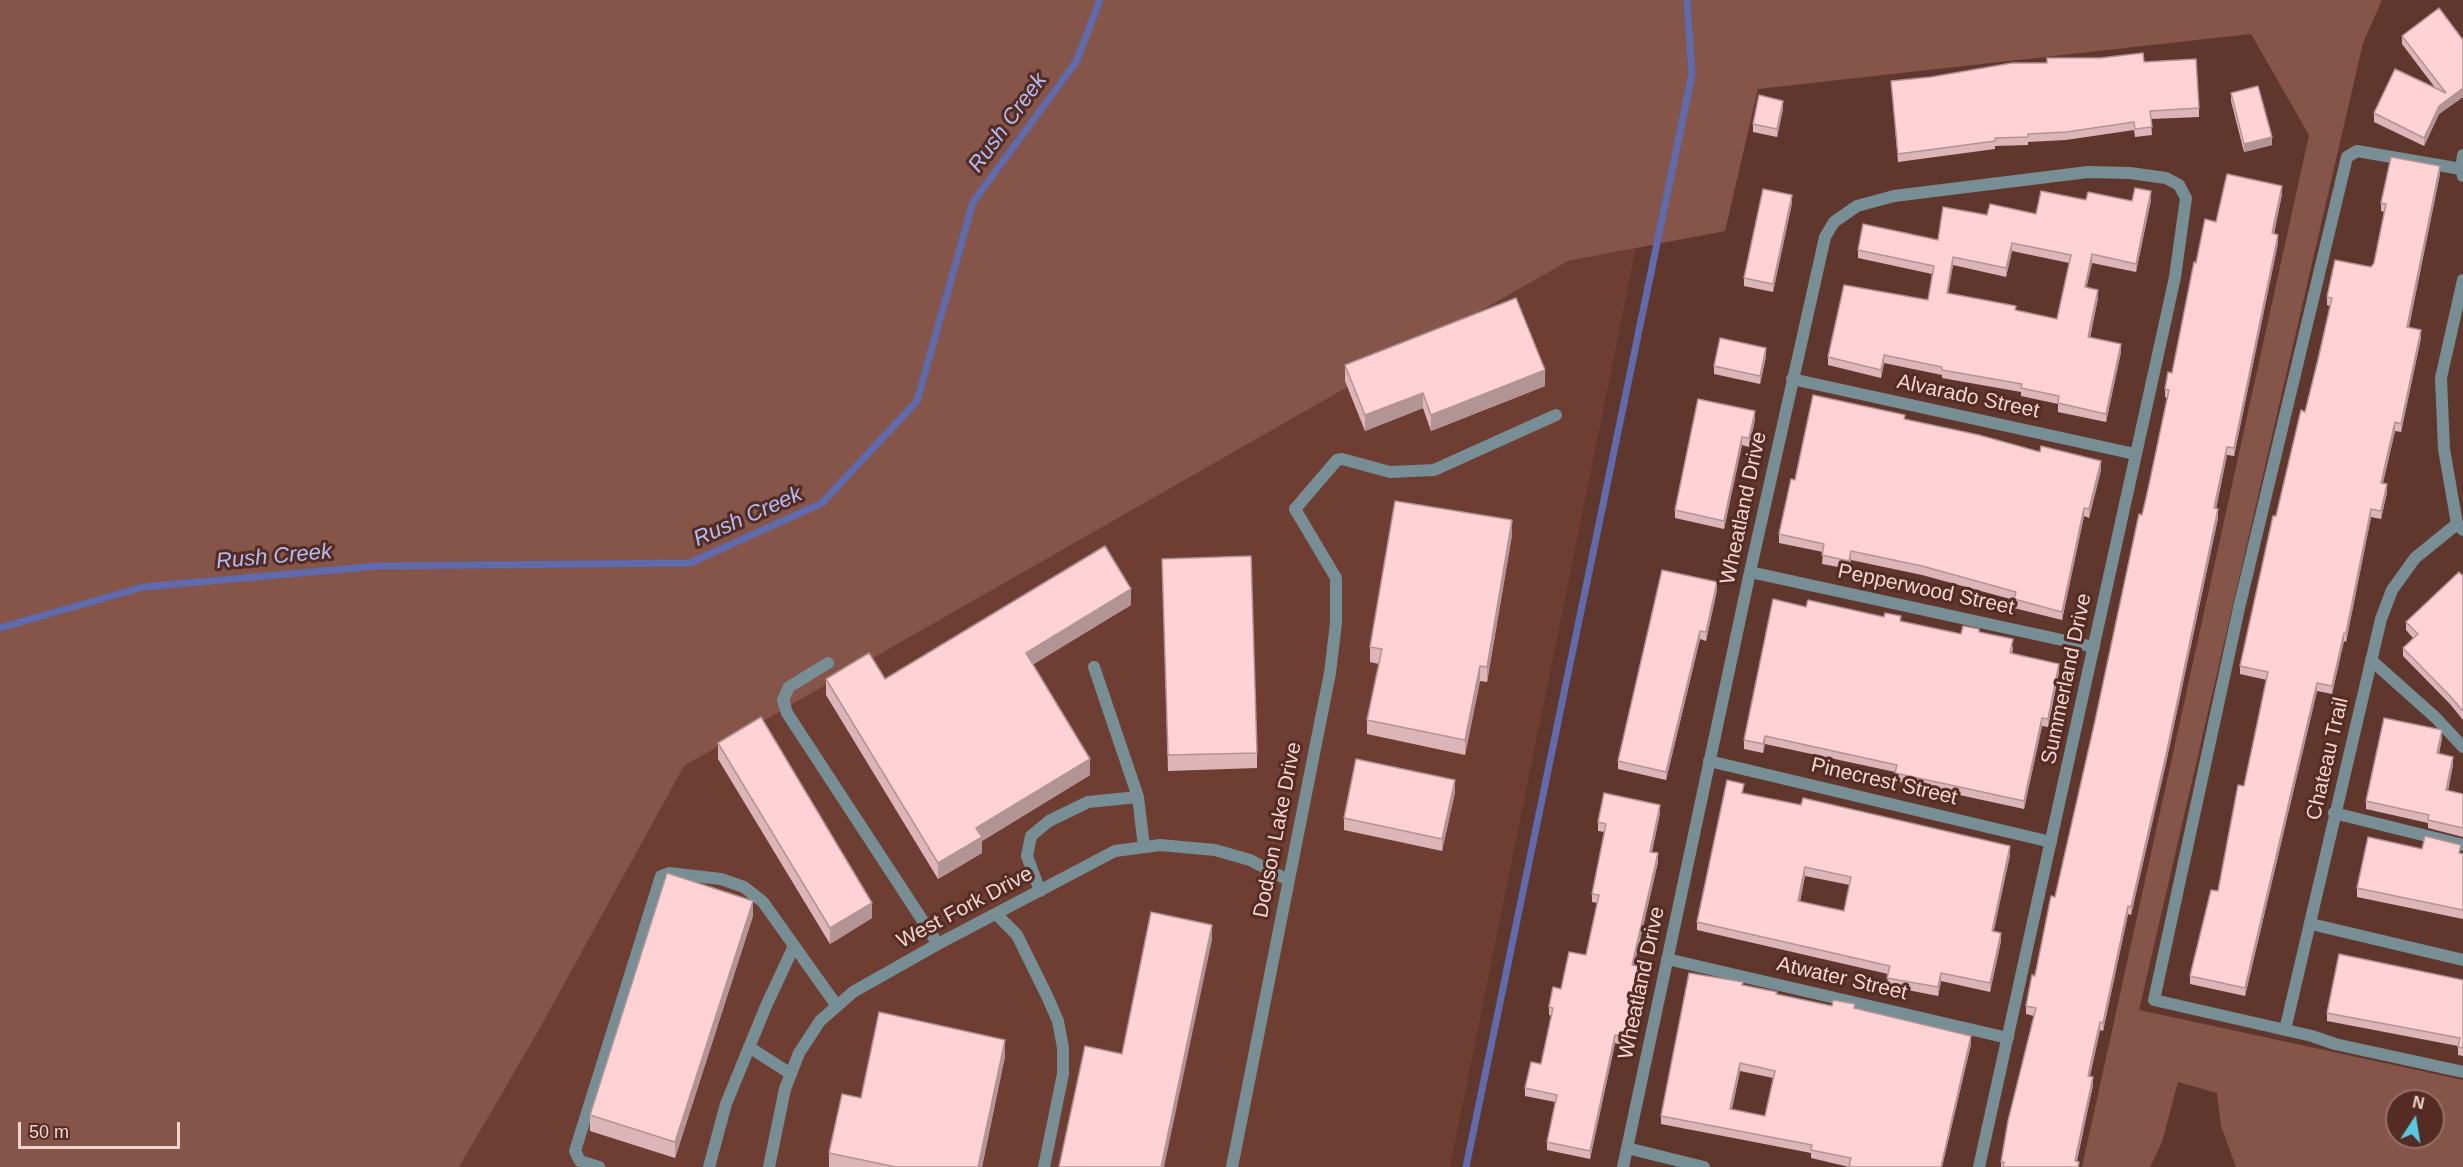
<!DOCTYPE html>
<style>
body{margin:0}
#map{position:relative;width:2463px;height:1167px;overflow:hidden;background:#60372d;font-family:Helvetica,sans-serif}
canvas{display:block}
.north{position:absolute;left:2385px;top:1089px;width:60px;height:60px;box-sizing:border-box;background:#542c23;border:2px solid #937068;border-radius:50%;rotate:12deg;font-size:16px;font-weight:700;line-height:24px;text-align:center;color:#f1d6cf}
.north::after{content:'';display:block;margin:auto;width:21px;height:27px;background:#57c9e2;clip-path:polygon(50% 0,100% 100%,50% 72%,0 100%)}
.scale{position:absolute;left:18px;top:1122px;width:162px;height:27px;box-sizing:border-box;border:3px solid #f1d6cf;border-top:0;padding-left:8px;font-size:18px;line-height:21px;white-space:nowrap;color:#f1d6cf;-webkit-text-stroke:4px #542c23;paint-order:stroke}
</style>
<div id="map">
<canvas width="2463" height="1167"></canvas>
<div class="north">N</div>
<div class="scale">50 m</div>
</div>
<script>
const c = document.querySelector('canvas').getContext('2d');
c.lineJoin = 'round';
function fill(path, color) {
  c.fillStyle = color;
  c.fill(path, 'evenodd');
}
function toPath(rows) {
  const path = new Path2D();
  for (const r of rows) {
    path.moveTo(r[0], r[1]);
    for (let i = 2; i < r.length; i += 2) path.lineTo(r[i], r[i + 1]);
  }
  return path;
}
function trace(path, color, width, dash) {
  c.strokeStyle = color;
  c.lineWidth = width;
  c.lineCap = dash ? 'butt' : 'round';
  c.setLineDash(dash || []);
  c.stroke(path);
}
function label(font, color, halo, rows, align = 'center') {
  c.font = font + ' Helvetica,sans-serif';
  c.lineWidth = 6;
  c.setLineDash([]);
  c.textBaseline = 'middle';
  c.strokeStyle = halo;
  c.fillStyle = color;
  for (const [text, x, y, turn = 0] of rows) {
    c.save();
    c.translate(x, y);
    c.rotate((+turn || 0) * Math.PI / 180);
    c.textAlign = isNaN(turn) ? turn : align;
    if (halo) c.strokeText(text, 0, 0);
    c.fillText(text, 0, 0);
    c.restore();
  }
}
const built = toPath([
 [1636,248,1450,1167,459,1167,536,1035,684,766,1568,261]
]);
const green = toPath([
 [0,0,2382,0,2363,43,2139,1010,2463,1080,2463,1167,2236,1167,2221,1126,2217,1093,2178,1082,2162,1142,2150,1167,2082,1167,2309,135,2251,34,1758,89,1725,231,1568,261,684,766,536,1035,459,1167,0,1167],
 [2397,1101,2433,1101,2433,1137,2397,1137]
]);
const stream = toPath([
 [0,628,143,587,379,566,690,563,822,503,917,401,973,202,1076,62,1100,0],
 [1466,1167,1692,74,1687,0]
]);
const service = toPath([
 [2461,169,2357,151,2347,157,2239,608,2154,1000,2312,1036,2335,1044,2463,1072],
 [1295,509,1337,460,1342,459,1390,472,1434,470,1556,415],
 [2371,660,2436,718,2463,747],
 [828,663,789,687,783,700,787,713,938,944],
 [1094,667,1138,797,1144,847],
 [2334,813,2463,845],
 [1040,891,1027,856,1031,836,1049,821,1088,802,1138,797],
 [996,914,1017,935,1047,996,1058,1021,1063,1048,1063,1074,1044,1167],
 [2311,924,2463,960],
 [749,1047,791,1074],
 [599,1167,580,1161,575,1151,661,876,669,873,721,879,744,887,763,902,837,1006],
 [709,1167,726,1104,766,1006,794,946]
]);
const minor = toPath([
 [2463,155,2461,169,2463,176],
 [2463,280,2441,378,2444,449,2457,524,2463,530],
 [1792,379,2135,454],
 [1750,572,2094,647],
 [1709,761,2051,842],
 [1667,959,2008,1038],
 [2285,1030,2381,619,2392,590,2415,558,2457,524],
 [1627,1148,1704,1167],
 [769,1167,785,1089,799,1053,820,1021,853,992,938,944,1115,851,1160,845,1215,850,1250,860,1288,880],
 [1232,1167,1330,673,1336,623,1336,578,1295,509],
 [1623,1167,1750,572,1825,237,1834,222,1857,206,1894,196,2088,172,2130,173,2166,178,2179,185,2186,198,2175,277,1979,1167]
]);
const wall = toPath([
 [2402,36,2463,40,2463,97,2439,114,2424,146,2374,122,2374,113,2436,89,2402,44],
 [2144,62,2199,108,2199,117,2151,119,2152,135,2135,137,2134,130,2066,140,2028,142,2028,145,1995,146,1995,149,1898,162,1891,81],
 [2231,93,2272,145,2244,152,2231,101],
 [1783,109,1777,137,1753,132,1753,124],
 [2440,174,2409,327,2421,338,2401,432,2395,431,2383,483,2387,492,2381,519,2371,517,2346,642,2344,641,2332,694,2317,691,2245,996,2190,984,2190,976,2218,891,2244,786,2267,680,2240,674,2240,666,2276,516,2305,412,2330,306,2327,305,2327,297,2371,267,2374,263,2385,212,2381,211,2381,203],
 [2282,194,2274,234,2278,243,2234,456,2227,455,2216,509,2218,518,2166,763,2131,915,2128,914,2103,1031,2100,1030,2090,1076,2093,1085,2077,1161,2079,1167,2001,1167,2001,1162,2034,1016,2026,1014,2026,1006,2055,897,2095,721,2147,494,2167,398,2165,397,2165,389,2172,373,2196,263,2216,222],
 [2086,200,2132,201,2151,200,2136,272,2092,263,2086,287,2098,298,2090,338,2121,352,2106,422,2058,412,2058,404,2021,396,2021,392,1942,378,1942,375,1884,363,1881,378,1828,365,1828,357,1928,300,1932,274,1858,258,1858,250,1938,240,1987,215,2036,214],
 [2012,251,2069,263,2057,319,2016,310,1948,293,1953,265,2006,277],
 [1792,203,1773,292,1744,286,1744,278],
 [1766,356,1760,384,1714,374,1714,366],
 [1345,365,1545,386,1431,431,1423,408,1365,431,1345,381],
 [1755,419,1749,447,1742,445,1724,529,1675,518,1675,510],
 [1905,419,2101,470,2089,518,2084,516,2062,620,2014,608,2014,600,1922,575,1851,560,1849,569,1822,564,1823,552,1779,543,1779,534,1795,480],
 [1512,535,1487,682,1480,681,1465,755,1367,734,1367,720,1379,664,1370,662,1370,647],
 [1162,559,1257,753,1257,768,1168,771],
 [2463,576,2463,720,2450,704,2403,656,2403,648,2413,638,2406,630,2406,622],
 [1717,590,1706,641,1700,639,1666,780,1618,769,1618,761],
 [1131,605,1033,664,1090,775,982,841,982,853,938,879,826,695,826,679,885,679],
 [1806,607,1901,621,1961,634,1979,632,2013,647,2012,654,2059,672,2048,727,2042,726,2024,809,1895,781,1895,772,1765,744,1763,753,1744,749,1744,740],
 [2442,738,2439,754,2453,765,2448,791,2463,794,2463,837,2428,828,2428,823,2366,809,2366,801],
 [718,743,872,918,830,944,718,759],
 [1455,792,1442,851,1344,830,1344,818],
 [1744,793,2010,855,1993,932,2001,941,1990,992,1941,981,1938,996,1887,986,1888,974,1697,930,1697,922],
 [1805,876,1850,885,1844,911,1800,902],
 [1660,813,1652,852,1658,862,1634,966,1638,974,1631,1004,1633,1012,1626,1046,1615,1043,1590,1159,1547,1150,1547,1142,1555,1102,1525,1096,1525,1088,1541,1064,1552,1016,1549,1015,1549,1007,1561,989,1586,955,1597,903,1592,902,1592,894,1605,832,1598,831,1598,822],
 [2422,849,2463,854,2463,919,2357,897,2357,888],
 [753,916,675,1158,590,1131,590,1115],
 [2463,980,2463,1056,2458,1055,2458,1046,2327,1021,2327,1013],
 [1743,985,1777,994,1832,1006,1855,1009,1971,1044,1942,1167,1849,1167,1811,1158,1811,1153,1661,1124,1661,1116],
 [1740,1071,1773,1078,1765,1116,1732,1109],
 [1005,1056,982,1167,829,1167,829,1153,861,1098]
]);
const shadedWall = toPath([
 [2463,88,2463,97,2439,114,2424,146,2424,138,2439,106],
 [1783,101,1783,109,1777,137,1777,129],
 [2272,137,2272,145,2244,152,2244,144],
 [2440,166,2440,174,2407,335,2407,327],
 [2282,186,2282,194,2272,242,2272,233],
 [2151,191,2151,200,2136,272,2136,264],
 [1792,195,1792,203,1773,292,1773,284],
 [2278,235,2278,243,2234,456,2234,448],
 [2012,243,2012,251,2006,277,2006,268],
 [2092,254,2092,263,2085,295,2085,287],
 [1953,257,1953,265,1947,301,1947,293],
 [2098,290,2098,298,2088,345,2088,337],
 [2421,330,2421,338,2401,432,2401,424],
 [2121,344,2121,352,2106,422,2106,414],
 [1766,348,1766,356,1760,384,1760,376],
 [1884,355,1884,363,1881,378,1881,370],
 [1545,370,1545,386,1431,431,1431,415],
 [1423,393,1423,408,1365,431,1365,415],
 [1755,411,1755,419,1749,447,1749,438],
 [2395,422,2395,431,2381,491,2381,483],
 [1742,437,1742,445,1724,529,1724,521],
 [2227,447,2227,455,2214,517,2214,508],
 [2101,461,2101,470,2089,518,2089,509],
 [2387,484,2387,492,2381,519,2381,511],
 [2084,508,2084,516,2062,620,2062,612],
 [2218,509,2218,518,2166,763,2131,915,2131,907],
 [2371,509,2371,517,2346,642,2346,633],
 [1512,520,1512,535,1487,682,1487,667],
 [1851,551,1851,560,1849,569,1849,561],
 [1717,582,1717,590,1706,641,1706,632],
 [1131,589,1131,605,1026,669,1026,653],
 [1700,631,1700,639,1666,780,1666,772],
 [2344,633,2344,641,2332,694,2332,686],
 [2059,664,2059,672,2048,727,2048,719],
 [1480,666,1480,681,1465,755,1465,740],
 [2317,683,2317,691,2245,996,2245,988],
 [2042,718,2042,726,2024,809,2024,801],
 [2442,730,2442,738,2437,761,2437,753],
 [1765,736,1765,744,1763,753,1763,744],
 [2453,757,2453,765,2446,798,2446,790],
 [1090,759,1090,775,982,841,982,853,938,879,938,863,976,828],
 [1455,780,1455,792,1442,851,1442,839],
 [1660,805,1660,813,1650,860,1650,852],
 [2010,846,2010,855,1992,940,1992,931],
 [1658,853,1658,862,1632,973,1632,965],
 [1805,867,1805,876,1798,909,1798,901],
 [753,901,753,916,675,1158,675,1142],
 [872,903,872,918,830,944,830,928],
 [2128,906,2128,914,2103,1031,2103,1023],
 [1212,925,1212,940,1164,1167,1161,1167],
 [2001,933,2001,941,1990,992,1990,983],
 [1638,966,1638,974,1630,1012,1630,1003],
 [1941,973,1941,981,1938,996,1938,987],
 [1633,1004,1633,1012,1626,1046,1626,1037],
 [2100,1022,2100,1030,2088,1084,2088,1076],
 [1615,1035,1615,1043,1590,1159,1590,1151],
 [1971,1036,1971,1044,1942,1167,1941,1167],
 [1005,1040,1005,1056,982,1167,978,1167],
 [1740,1063,1740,1071,1730,1117,1730,1109],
 [2093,1077,2093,1085,2075,1167,2075,1161]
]);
const building = toPath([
 [2439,8,2463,40,2463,88,2439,106,2424,138,2374,113,2395,69,2446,93,2402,36,2439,8],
 [2143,53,2144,62,2196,59,2199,108,2150,111,2152,127,2135,129,2134,122,2066,132,2028,134,2028,137,1995,138,1995,141,1898,154,1891,81,1931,77,2012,63,2047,63,2047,58,2100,58,2143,53],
 [2258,86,2272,137,2244,144,2231,93,2258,86],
 [1759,95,1783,101,1777,129,1753,124,1759,95],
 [2391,157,2440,166,2407,327,2421,330,2401,424,2395,422,2381,483,2387,484,2381,511,2371,509,2346,633,2344,633,2332,686,2317,683,2245,988,2190,976,2211,890,2218,891,2238,785,2244,786,2268,672,2240,666,2273,516,2276,516,2301,410,2305,412,2318,360,2332,298,2327,297,2335,260,2371,267,2374,263,2386,204,2381,203,2391,157],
 [2227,174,2282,186,2272,233,2278,235,2234,448,2227,447,2214,508,2218,509,2166,755,2131,907,2128,906,2103,1023,2100,1022,2088,1076,2093,1077,2075,1161,2079,1162,2078,1167,2003,1167,2004,1162,2001,1162,2008,1121,2036,1008,2026,1006,2032,975,2035,976,2051,896,2055,897,2095,721,2139,514,2142,515,2147,494,2169,390,2165,389,2168,372,2172,373,2194,262,2196,263,2205,219,2216,222,2227,174],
 [2135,188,2151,191,2136,264,2092,254,2085,287,2098,290,2088,337,2121,344,2106,414,2058,403,2059,396,2021,388,2022,384,1942,370,1942,367,1884,355,1881,370,1828,357,1844,285,1928,300,1934,266,1858,250,1863,224,1938,240,1943,207,1987,215,1990,204,2036,214,2041,191,2086,200,2088,192,2132,201,2135,188],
 [2012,243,2071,255,2057,319,2015,310,2016,306,1947,293,1953,257,2006,268,2012,243],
 [1763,189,1792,195,1773,284,1744,278,1763,189],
 [1516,298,1545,370,1431,415,1423,393,1365,415,1345,365,1516,298],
 [1720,338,1766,348,1760,376,1714,366,1720,338],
 [1813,395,1905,415,1904,419,1979,435,2040,452,2041,446,2101,461,2089,509,2084,508,2062,612,2014,599,2016,592,1922,566,1851,551,1849,561,1822,555,1824,544,1779,534,1791,479,1795,480,1813,395],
 [1698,399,1755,411,1749,438,1742,437,1724,521,1675,510,1698,399],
 [1395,501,1512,520,1487,667,1480,666,1465,740,1367,720,1382,649,1370,647,1395,501],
 [1105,546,1131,589,1026,653,1090,759,976,828,982,837,938,863,826,679,869,653,885,679,1105,546],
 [1251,556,1257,753,1168,755,1162,559,1251,556],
 [1662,570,1717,582,1706,632,1700,631,1666,772,1618,761,1662,570],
 [2459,572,2463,576,2463,711,2450,696,2403,648,2418,634,2406,622,2459,572],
 [1773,599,1806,607,1808,600,1884,617,1885,613,1901,616,1900,621,1961,634,1963,626,1979,629,1979,632,2013,639,2010,653,2059,664,2048,719,2042,718,2024,801,1895,773,1897,765,1765,736,1763,744,1744,740,1773,599],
 [761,717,872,903,830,928,718,743,761,717],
 [2384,718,2442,730,2437,753,2453,757,2446,790,2463,794,2463,828,2428,820,2429,815,2366,801,2384,718],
 [1356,759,1455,780,1442,839,1344,818,1356,759],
 [1727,780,1744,784,1742,793,1801,805,1803,798,2010,846,1992,931,2001,933,1990,983,1941,973,1938,987,1887,978,1890,966,1697,922,1727,780],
 [1805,867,1851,877,1844,911,1798,901,1805,867],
 [1604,793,1660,805,1650,852,1658,853,1632,965,1638,966,1630,1003,1633,1004,1626,1037,1615,1035,1590,1151,1547,1142,1557,1095,1525,1088,1531,1062,1541,1064,1553,1008,1549,1007,1553,987,1561,989,1569,952,1586,955,1599,895,1592,894,1606,824,1598,822,1604,793],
 [2425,836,2461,845,2459,853,2463,854,2463,910,2357,888,2368,837,2422,849,2425,836],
 [667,873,753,901,675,1142,590,1115,667,873],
 [1151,912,1212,925,1161,1167,1059,1167,1085,1046,1122,1054,1151,912],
 [2339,954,2463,980,2463,1048,2458,1047,2460,1038,2327,1013,2339,954],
 [1689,973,1743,982,1742,985,1777,992,1776,994,1832,1006,1833,1000,1855,1004,1854,1008,1971,1036,1941,1167,1854,1167,1849,1166,1851,1158,1811,1150,1812,1145,1661,1116,1689,973],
 [1740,1063,1775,1071,1765,1116,1730,1109,1740,1063],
 [879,1012,1005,1040,978,1167,896,1167,829,1153,842,1094,861,1098,879,1012]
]);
const streetNames = [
 ["Alvarado Street",1968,397,12],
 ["Wheatland Drive",1744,508,-78],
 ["Pepperwood Street",1926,590,12],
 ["Summerland Drive",2067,679,-78],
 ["Chateau Trail",2328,759,-77],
 ["Pinecrest Street",1884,782,13],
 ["Dodson Lake Drive",1278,830,-79],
 ["West Fork Drive",965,908,-28],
 ["Atwater Street",1842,979,13],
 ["Wheatland Drive",1642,983,-78]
];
const waterNames = [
 ["Rush Creek",1008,123,-54],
 ["Rush Creek",748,517,-24],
 ["Rush Creek",274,557,-5]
];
fill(built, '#6f3e32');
fill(green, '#855549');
trace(stream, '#5f6bad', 7);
trace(service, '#778e94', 12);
trace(minor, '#778e94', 12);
fill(wall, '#dbb5b7');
fill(shadedWall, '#b29495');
fill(building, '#ffd3d5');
trace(building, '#b29495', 1.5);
label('21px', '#f1d6cf', '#542c23', streetNames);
label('italic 22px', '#b1bdf5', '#542c23', waterNames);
</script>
